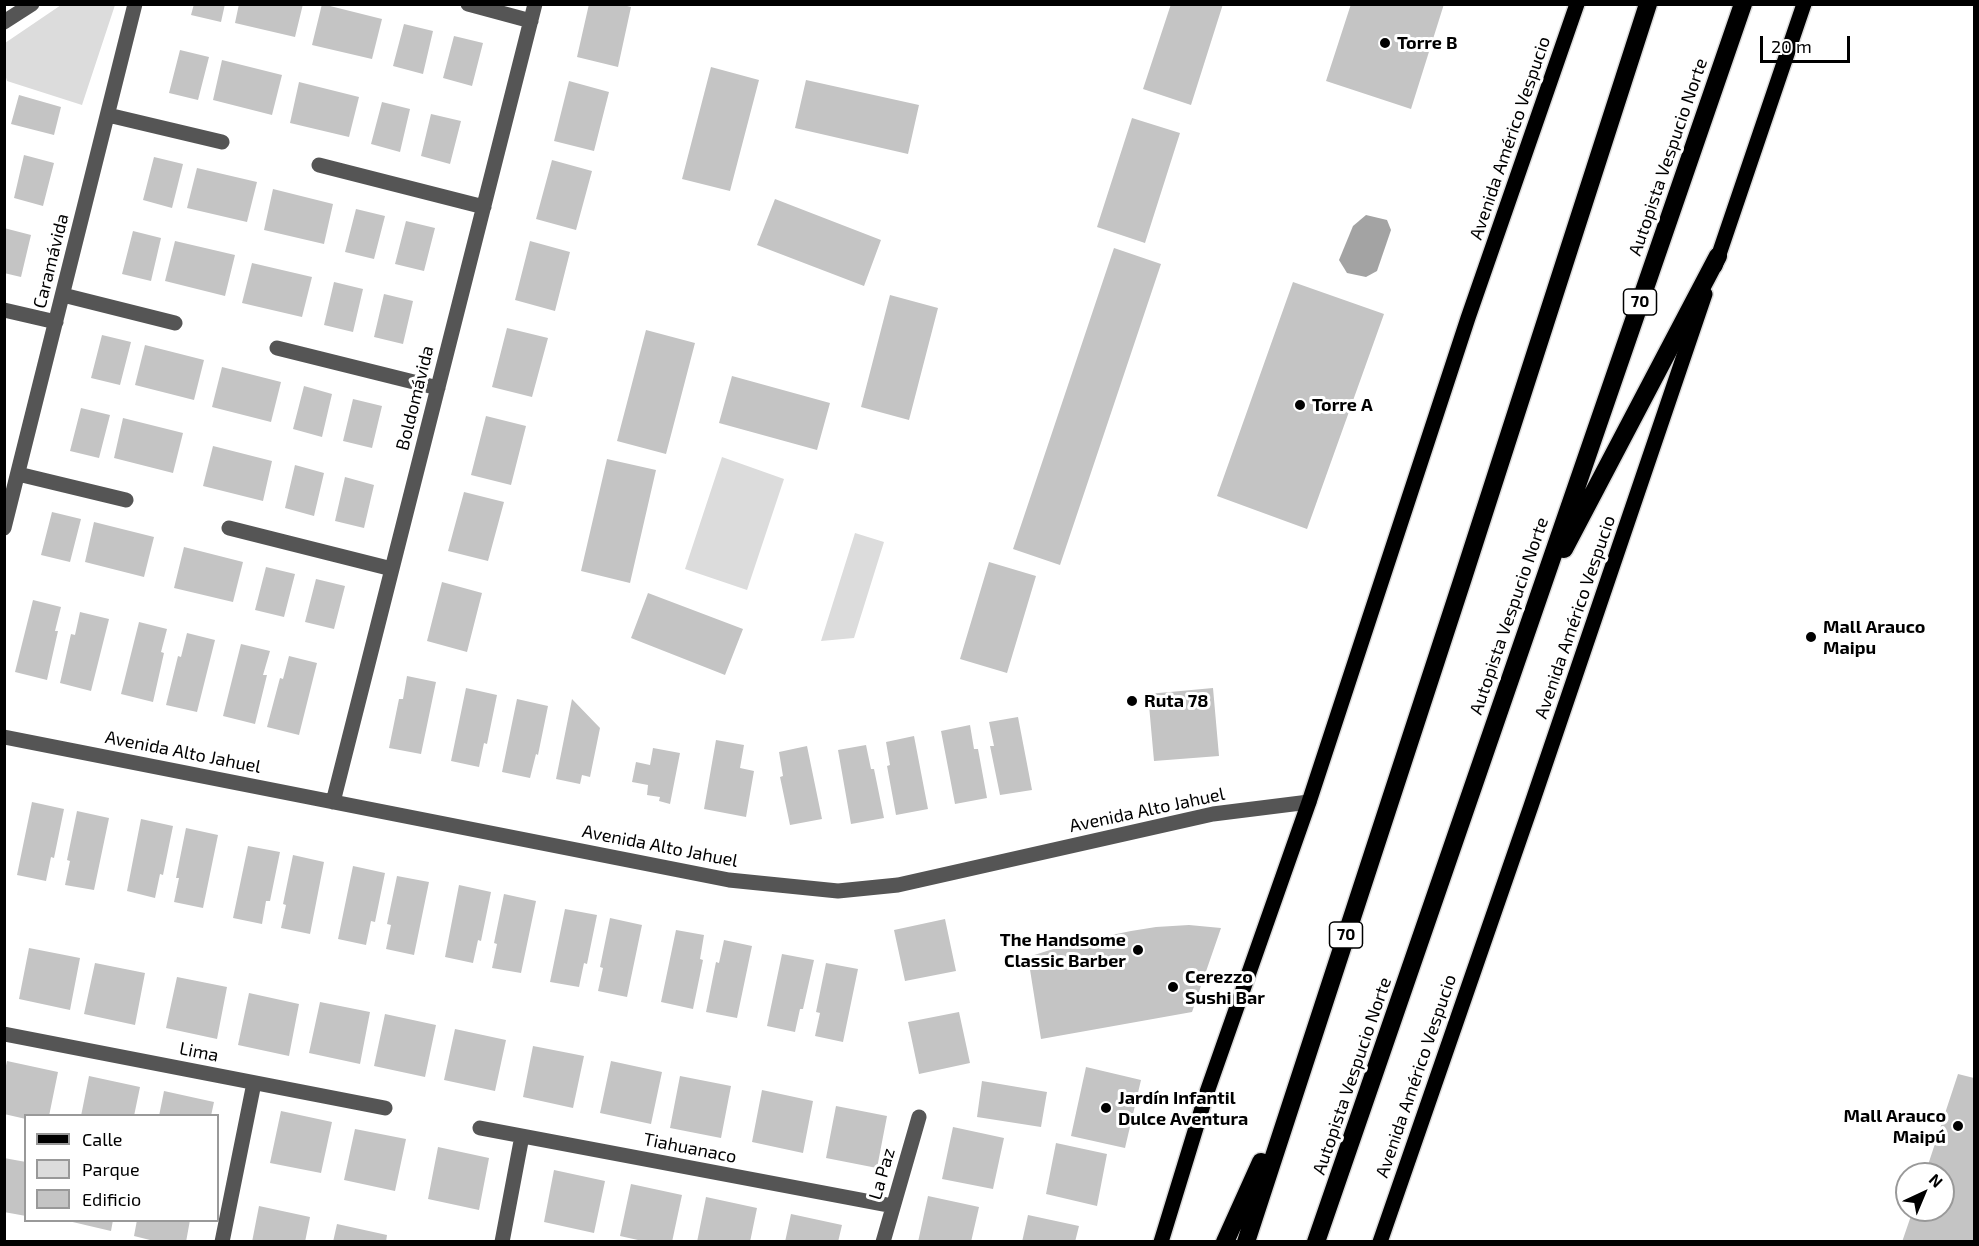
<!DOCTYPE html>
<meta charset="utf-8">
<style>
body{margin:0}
#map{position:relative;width:1979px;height:1246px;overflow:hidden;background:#fff;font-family:"Exo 2",sans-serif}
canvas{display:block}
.frame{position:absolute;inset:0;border:6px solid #000;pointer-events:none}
.legend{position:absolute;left:24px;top:1114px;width:195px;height:108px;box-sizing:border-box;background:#fff;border:2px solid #999;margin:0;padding:8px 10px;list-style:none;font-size:18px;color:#000}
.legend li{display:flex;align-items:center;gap:12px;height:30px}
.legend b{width:30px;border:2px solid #999}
.north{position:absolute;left:1895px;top:1162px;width:60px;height:60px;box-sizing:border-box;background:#fff;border:2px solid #999;border-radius:50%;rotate:44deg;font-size:16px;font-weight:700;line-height:24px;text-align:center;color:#000}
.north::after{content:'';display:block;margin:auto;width:21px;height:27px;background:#000;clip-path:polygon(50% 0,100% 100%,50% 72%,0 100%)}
.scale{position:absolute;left:1760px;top:36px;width:90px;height:27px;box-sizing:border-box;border:3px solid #000;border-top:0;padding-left:8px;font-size:18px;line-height:21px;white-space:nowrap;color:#000;-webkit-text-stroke:4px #fff;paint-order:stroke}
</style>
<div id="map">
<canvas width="1979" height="1246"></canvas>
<div class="frame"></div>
<ul class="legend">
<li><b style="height:8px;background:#000"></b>Calle</li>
<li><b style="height:16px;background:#dcdcdc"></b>Parque</li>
<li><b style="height:16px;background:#c4c4c4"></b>Edificio</li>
</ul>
<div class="north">N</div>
<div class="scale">20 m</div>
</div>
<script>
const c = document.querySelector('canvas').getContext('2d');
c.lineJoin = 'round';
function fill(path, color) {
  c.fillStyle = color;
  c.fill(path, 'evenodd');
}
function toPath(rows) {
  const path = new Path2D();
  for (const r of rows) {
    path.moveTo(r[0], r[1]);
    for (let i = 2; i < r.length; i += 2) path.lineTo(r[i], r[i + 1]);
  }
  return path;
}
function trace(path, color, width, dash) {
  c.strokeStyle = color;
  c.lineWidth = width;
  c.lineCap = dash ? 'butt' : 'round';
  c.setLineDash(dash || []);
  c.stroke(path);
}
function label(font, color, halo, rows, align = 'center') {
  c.font = font + ' "Exo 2",sans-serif';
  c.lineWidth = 6;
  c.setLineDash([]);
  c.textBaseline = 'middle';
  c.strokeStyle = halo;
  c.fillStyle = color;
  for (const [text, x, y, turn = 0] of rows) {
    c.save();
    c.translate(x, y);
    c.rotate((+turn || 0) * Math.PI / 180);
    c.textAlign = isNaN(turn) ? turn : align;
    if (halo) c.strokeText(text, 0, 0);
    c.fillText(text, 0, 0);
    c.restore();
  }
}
const green = toPath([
 [61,5,115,5,82,105,7,81,5,74,5,43],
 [722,457,784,479,747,590,685,569],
 [855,533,884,542,854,638,821,641]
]);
const water = toPath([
 [1366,215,1387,220,1391,230,1377,271,1366,277,1347,273,1339,260,1353,226]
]);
const building = toPath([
 [194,4,225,4,221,22,191,15],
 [239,4,303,4,295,37,235,23],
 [322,4,382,19,372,59,312,45],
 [589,4,619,4,631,7,618,67,577,57],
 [1171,4,1223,4,1191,105,1143,89],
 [1351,4,1444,4,1411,109,1326,81],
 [404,24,433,31,423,74,393,66],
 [454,36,483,43,472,86,443,78],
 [180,50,209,57,198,100,169,93],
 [222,60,282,75,272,115,213,100],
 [711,67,759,80,730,191,682,179],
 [806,80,919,105,908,154,795,128],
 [569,81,609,92,594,151,554,141],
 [299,82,359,97,349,137,290,123],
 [19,95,61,107,54,135,11,124],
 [382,102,410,109,400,152,371,144],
 [431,114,461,121,450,164,421,156],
 [1132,118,1180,133,1145,243,1097,227],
 [24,155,54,163,43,206,14,198],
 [154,157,183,164,172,208,143,200],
 [552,160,592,171,576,230,536,219],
 [197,168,257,182,247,222,187,208],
 [273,189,333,204,324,244,264,230],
 [775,199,881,240,864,286,757,245],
 [356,209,385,216,374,259,345,252],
 [406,221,435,228,424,271,395,264],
 [4,228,31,235,21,277,4,273],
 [133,231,161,238,151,281,122,274],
 [175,241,235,255,225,296,165,281],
 [530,241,570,252,555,311,515,300],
 [1114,248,1161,264,1060,565,1013,549],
 [252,263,312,277,302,317,242,303],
 [334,282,363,289,353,332,324,325],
 [1293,282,1384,314,1307,529,1217,496],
 [384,294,413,301,403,344,374,337],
 [890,295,938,308,909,420,861,407],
 [507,328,548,338,532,397,492,387],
 [646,330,695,343,666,454,617,441],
 [102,335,131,342,120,385,91,378],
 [145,345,204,360,194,400,135,385],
 [222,367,281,382,271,422,212,407],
 [732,376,830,403,817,450,719,423],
 [304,386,332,394,322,437,293,429],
 [353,399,382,406,372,448,343,441],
 [81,408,110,415,99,458,70,451],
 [486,416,526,426,511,485,471,475],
 [123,418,183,433,173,473,114,458],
 [213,446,272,461,263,501,203,486],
 [607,459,656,470,630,583,581,571],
 [295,465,324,473,314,516,285,508],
 [345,477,374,485,364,528,335,521],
 [464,492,504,502,488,561,448,551],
 [52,512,81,519,70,562,41,555],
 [94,522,154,537,144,577,85,562],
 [184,547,243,562,233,602,174,588],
 [989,562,1036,576,1007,673,960,659],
 [266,567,295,574,284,617,255,610],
 [316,579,345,586,334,629,305,622],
 [442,582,482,593,467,652,427,641],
 [648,593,743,629,725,675,631,638],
 [33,600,61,607,55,631,58,631,47,680,15,672],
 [80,612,109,619,91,691,60,683,71,634,75,635],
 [139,622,167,629,161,652,164,653,153,702,121,694],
 [187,633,215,640,197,712,166,705,178,656,181,657],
 [241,644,270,651,263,675,267,675,255,724,223,716],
 [289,656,317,663,299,735,267,727,280,678,283,679],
 [407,676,436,682,421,754,389,748,399,699,403,699],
 [466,688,497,695,487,744,484,743,479,767,451,761],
 [1213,688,1219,756,1154,761,1148,694],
 [517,699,548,706,538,755,536,754,530,778,502,772],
 [572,699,600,728,590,777,582,775,580,784,556,779],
 [1018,717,1032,790,1000,795,990,746,994,746,989,722],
 [970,725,974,749,978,749,987,798,955,804,941,731],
 [914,736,928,809,896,815,887,766,890,765,886,742],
 [716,740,744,745,740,768,754,771,746,817,704,809],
 [866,745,871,769,874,769,884,818,851,824,838,750],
 [807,746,822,819,790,825,780,777,783,776,779,752],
 [653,748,680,753,670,804,659,801,660,797,647,795,648,785,632,782,636,762,650,765],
 [32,802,64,809,54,858,51,857,46,881,17,875],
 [77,811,109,818,94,890,65,885,70,861,67,860],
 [141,819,173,826,163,875,160,874,155,898,127,891],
 [186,828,218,835,203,908,174,902,179,878,176,878],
 [248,846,280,852,270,901,266,901,262,924,233,918],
 [293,855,324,862,310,934,281,928,286,905,283,904],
 [353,866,385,873,375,922,371,921,366,945,338,939],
 [397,876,429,882,414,955,386,949,391,925,387,924],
 [459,885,491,892,481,941,478,940,473,963,445,957],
 [504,894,536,901,521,973,492,968,497,944,494,943],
 [565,909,597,915,587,964,584,963,579,987,550,982],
 [610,918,642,925,627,997,598,991,603,968,600,967],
 [945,919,956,971,905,981,894,930],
 [1189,925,1221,928,1192,1012,1041,1039,1028,957,1072,943,1131,931,1156,927],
 [676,930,704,935,700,959,703,960,693,1009,661,1002],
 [724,940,752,946,737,1018,706,1012,716,962,719,963],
 [29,948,80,958,70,1010,19,999],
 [782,954,814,960,803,1009,800,1009,795,1032,767,1026],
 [95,963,145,973,135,1025,84,1014],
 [826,963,858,969,843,1042,815,1036,820,1013,816,1012],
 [177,977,227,987,217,1039,166,1028],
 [249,993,299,1004,289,1056,238,1045],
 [320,1002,370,1012,360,1064,309,1053],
 [959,1012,970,1063,919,1074,908,1022],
 [385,1014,436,1025,425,1077,374,1066],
 [455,1029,506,1040,495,1091,444,1080],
 [533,1046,584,1056,573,1108,523,1097],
 [7,1061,58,1072,49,1116,26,1116,26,1119,4,1114,4,1075],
 [611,1061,662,1072,651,1124,600,1113],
 [1086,1067,1141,1080,1125,1148,1071,1136],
 [1958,1074,1974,1078,1974,1242,1902,1242,1913,1210,1943,1210,1943,1174,1925,1174],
 [89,1076,140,1087,134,1116,81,1116],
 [680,1076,731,1086,721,1138,670,1128],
 [982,1081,1047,1092,1041,1127,977,1117],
 [762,1090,813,1101,803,1153,752,1142],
 [164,1091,214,1102,211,1116,159,1116],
 [836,1106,887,1116,877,1168,826,1158],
 [281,1111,332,1122,321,1173,270,1163],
 [953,1127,1004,1138,993,1189,942,1179],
 [355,1129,406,1139,395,1191,344,1180],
 [1056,1143,1107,1154,1097,1206,1046,1194],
 [438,1147,489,1158,479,1210,428,1199],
 [4,1158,26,1162,26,1216,4,1212],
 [554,1170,605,1181,594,1233,544,1222],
 [631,1184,682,1195,672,1242,647,1242,620,1236],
 [928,1196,979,1207,971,1242,918,1242],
 [706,1197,757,1208,750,1242,697,1242],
 [259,1206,310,1217,305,1242,252,1242],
 [791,1214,842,1225,838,1242,785,1242],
 [1028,1215,1079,1226,1075,1242,1022,1242],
 [64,1220,113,1220,111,1231],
 [137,1220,190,1220,186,1242,158,1242,134,1236],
 [337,1224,387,1235,386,1242,333,1242]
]);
const minor = toPath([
 [468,4,531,21],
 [4,22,32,4],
 [108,115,222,142],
 [319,165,484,207],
 [63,295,175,323],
 [4,310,56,322],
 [277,348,438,388],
 [18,474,126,500],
 [4,528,135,4],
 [229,528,392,569],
 [4,737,729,880,838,891,898,885,1213,814,1309,802],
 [333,802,535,4],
 [4,1034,385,1108],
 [480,1128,893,1206],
 [222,1242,254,1083],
 [502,1242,522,1136],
 [883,1242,919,1117]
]);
const major = toPath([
 [1715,266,1804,4],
 [1161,1242,1207,1092,1309,802,1468,318,1577,4],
 [1380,1242,1531,806,1705,294]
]);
const highway = toPath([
 [1564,549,1718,256],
 [1225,1242,1261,1162],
 [1246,1242,1463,578,1648,4],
 [1316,1242,1743,4]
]);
const markers = [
 [1385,43,6,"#000"],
 [1300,405,6,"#000"],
 [1811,637,6,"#000"],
 [1132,701,6,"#000"],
 [1138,950,6,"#000"],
 [1173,987,6,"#000"],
 [1106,1108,6,"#000"],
 [1958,1126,6,"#000"]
];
const shields = [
 [1640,302,33],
 [1346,935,33]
];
const shieldNames = [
 ["70",1640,302],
 ["70",1346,935]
];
const poiNames = [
 ["Torre B",1397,43],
 ["Torre A",1312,405],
 ["Mall Arauco",1823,627],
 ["Maipu",1823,648],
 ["Ruta 78",1144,701],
 ["The Handsome",1126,940,"right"],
 ["Classic Barber",1126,961,"right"],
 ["Cerezzo",1185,977],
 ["Sushi Bar",1185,998],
 ["Jardín Infantil",1118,1098],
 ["Dulce Aventura",1118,1119],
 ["Mall Arauco",1946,1116,"right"],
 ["Maipú",1946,1137,"right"]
];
const streetNames = [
 ["Avenida Américo Vespucio",1510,138,-71],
 ["Autopista Vespucio Norte",1668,157,-71],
 ["Caramávida",51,261,-76],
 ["Boldomávida",415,398,-76],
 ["Autopista Vespucio Norte",1509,616,-71],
 ["Avenida Américo Vespucio",1575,617,-71],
 ["Avenida Alto Jahuel",183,752,11],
 ["Avenida Alto Jahuel",1147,810,-12],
 ["Avenida Alto Jahuel",660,846,11],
 ["Lima",199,1052,11],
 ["Autopista Vespucio Norte",1352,1076,-71],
 ["Avenida Américo Vespucio",1416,1076,-71],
 ["Tiahuanaco",690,1148,11],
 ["La Paz",882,1174,-74]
];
fill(green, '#dcdcdc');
fill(water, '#a3a3a3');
fill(building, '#c4c4c4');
trace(major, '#dbdbdb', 18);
trace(highway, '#dbdbdb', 21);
trace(minor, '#555', 15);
trace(major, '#000', 15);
trace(highway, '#000', 18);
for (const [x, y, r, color] of markers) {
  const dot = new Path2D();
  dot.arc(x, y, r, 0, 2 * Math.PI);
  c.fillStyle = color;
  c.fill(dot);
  trace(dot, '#fff', 2);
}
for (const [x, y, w] of shields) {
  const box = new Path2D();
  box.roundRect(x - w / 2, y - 13, w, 26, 4.5);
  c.fillStyle = '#fff';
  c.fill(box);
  trace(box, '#000', 1.5);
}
label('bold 16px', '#000', null, shieldNames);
label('bold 18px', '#000', '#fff', poiNames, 'left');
label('18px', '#000', '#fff', streetNames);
</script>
